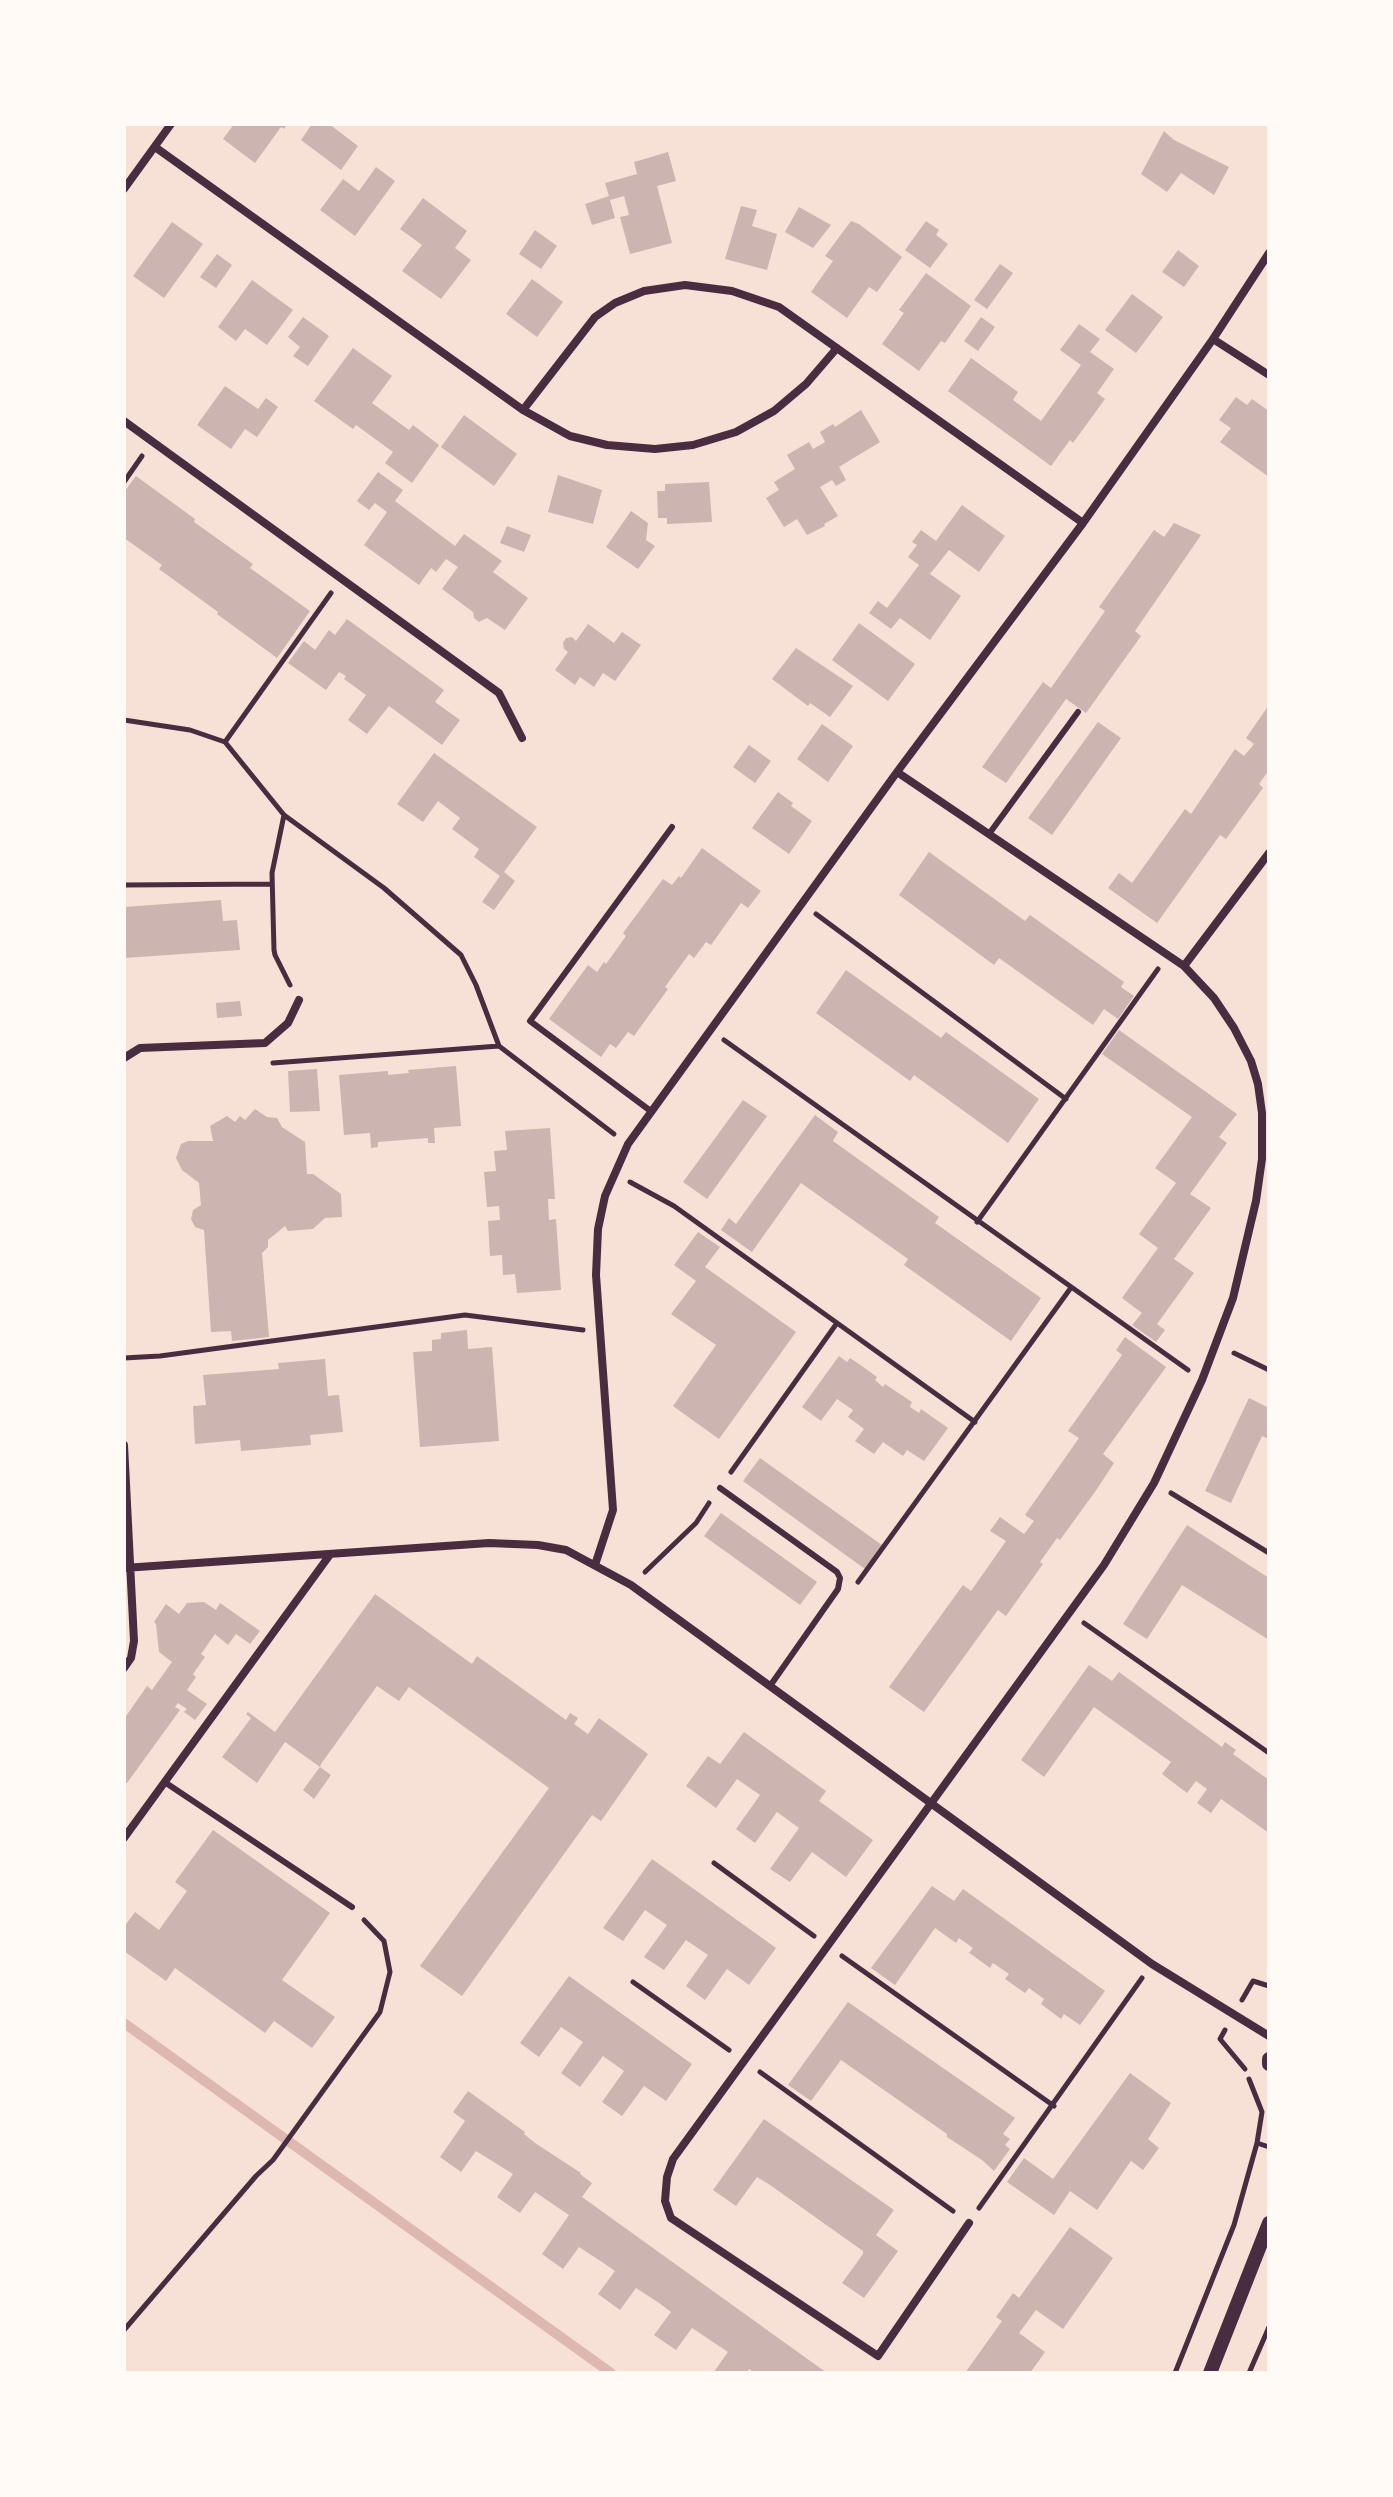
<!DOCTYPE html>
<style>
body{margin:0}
#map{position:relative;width:1393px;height:2497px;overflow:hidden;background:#f7e1d7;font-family:"Open Sans",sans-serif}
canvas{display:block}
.frame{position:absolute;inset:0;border:126px solid #fffaf5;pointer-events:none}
</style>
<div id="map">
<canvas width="1393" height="2497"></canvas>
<div class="frame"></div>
</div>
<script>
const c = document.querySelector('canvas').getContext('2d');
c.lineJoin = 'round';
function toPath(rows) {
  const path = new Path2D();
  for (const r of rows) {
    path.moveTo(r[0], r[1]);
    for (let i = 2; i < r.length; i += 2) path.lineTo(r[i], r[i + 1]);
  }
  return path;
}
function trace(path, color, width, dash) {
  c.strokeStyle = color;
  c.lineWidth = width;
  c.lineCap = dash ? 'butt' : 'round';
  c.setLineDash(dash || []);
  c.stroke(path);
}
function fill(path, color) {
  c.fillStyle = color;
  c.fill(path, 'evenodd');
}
const stream = toPath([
 [124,2023,611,2373]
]);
const building = toPath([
 [234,124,287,124,284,129,281,127,255,163,223,139],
 [312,124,329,124,358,146,341,170,301,140],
 [1164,131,1174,140,1229,167,1214,195,1181,173,1167,192,1141,174],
 [668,152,676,181,657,186,672,243,630,254,620,217,629,215,624,196,610,200,615,218,592,225,585,204,609,196,605,183,637,174,634,162],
 [376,167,395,181,355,236,320,210,343,179,359,191],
 [423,198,467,231,455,248,471,260,441,299,402,271,422,245,400,229],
 [741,206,757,210,752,226,777,234,767,270,725,259],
 [799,207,831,225,813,248,785,232],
 [851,221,859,224,902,257,877,292,869,287,847,318,811,292,833,261,825,256],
 [926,221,939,230,936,235,948,244,930,268,905,250],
 [172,222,203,244,164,298,133,276],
 [535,230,557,246,541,269,519,254],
 [1178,250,1199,266,1184,287,1162,272],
 [217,254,232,265,216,288,200,277],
 [1000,264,1013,273,987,309,974,300],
 [926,273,971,306,945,343,941,341,919,371,882,344,904,313,899,310],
 [532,279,563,302,537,337,506,314],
 [252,280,293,310,267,345,245,329,236,341,218,327],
 [1132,294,1163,317,1136,353,1105,330],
 [303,317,329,336,308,366,293,356,300,347,288,337],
 [981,317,995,327,978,351,964,341],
 [1079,324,1100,339,1090,352,1114,369,1097,393,1105,399,1073,443,1070,440,1051,466,948,391,971,358,1018,392,1013,400,1041,421,1081,365,1060,350],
 [353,348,392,376,372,403,409,430,413,425,439,445,412,483,385,463,393,452,356,425,353,429,314,401],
 [225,386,258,409,266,398,278,407,257,437,245,429,231,449,197,425],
 [1236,397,1247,405,1252,399,1269,411,1269,477,1220,442,1231,428,1219,420],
 [861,410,880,442,839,467,846,480,836,486,832,480,820,487,838,516,824,524,825,526,807,535,797,519,784,527,766,498,779,490,774,482,795,469,787,455,809,442,813,449,825,442,820,432,833,424,835,427],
 [464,415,517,454,494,486,441,447],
 [378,472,403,490,395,501,455,546,464,534,502,561,493,572,528,598,505,630,487,618,479,622,474,618,473,612,442,589,458,567,446,559,436,572,431,568,419,585,364,545,387,512,375,503,369,510,357,501],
 [558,475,602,490,593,524,548,512],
 [136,476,195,519,194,522,253,564,250,568,310,611,277,658,217,614,218,612,159,569,162,565,124,538,124,492],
 [709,482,712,522,667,524,667,518,658,518,657,491,665,491,665,484],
 [962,505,1005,536,979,572,949,550,930,574,961,596,930,640,900,618,891,629,869,613,878,601,887,608,919,565,908,557,917,545,912,542,921,530,936,541],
 [631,511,648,523,646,540,655,546,638,569,606,547],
 [1174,523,1201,535,1135,631,1141,636,1086,713,1066,699,1006,783,982,767,1043,682,1051,688,1105,611,1099,607,1154,530,1164,537],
 [507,526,531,535,524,552,500,543],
 [347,619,444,690,435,702,460,720,442,745,389,706,367,734,348,720,366,695,344,679,346,676,339,672,326,690,288,663,304,641,315,650,329,630,335,635],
 [859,623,915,664,888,701,832,660],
 [588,624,614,643,622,632,641,645,615,681,603,673,594,687,580,677,575,685,555,670,568,652,564,649,563,643,566,638,572,637,576,641],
 [796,648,853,686,830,717,810,703,808,706,772,679],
 [1269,705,1269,770,1259,784,1263,788,1226,839,1220,835,1157,923,1108,888,1119,873,1132,883,1185,809,1191,814,1235,749,1244,756,1254,744,1246,738],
 [1098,722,1121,738,1052,835,1028,818],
 [822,724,853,746,828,782,797,759],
 [749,745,771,761,755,783,733,767],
 [434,753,537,827,504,872,515,881,494,910,482,902,500,876,474,857,479,849,452,829,460,818,438,801,423,822,397,804],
 [778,792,793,803,791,806,812,821,789,854,752,828],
 [702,848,761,891,748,908,741,903,711,945,706,942,694,958,689,954,665,987,668,989,634,1036,628,1032,616,1048,610,1044,601,1057,549,1019,588,965,597,972,604,962,606,964,626,936,623,933,663,879,672,885,679,876,681,878],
 [929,852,1025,921,1030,915,1124,982,1121,987,1134,996,1118,1019,1104,1009,1093,1025,999,958,994,965,899,895],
 [221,900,223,921,237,920,240,950,124,958,124,907],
 [846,970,941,1038,946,1032,1039,1099,1008,1143,914,1075,910,1081,816,1013],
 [240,1001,242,1016,217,1018,216,1003],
 [1119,1030,1237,1114,1219,1137,1227,1143,1190,1194,1211,1208,1174,1259,1194,1273,1157,1324,1165,1330,1156,1342,1132,1325,1142,1313,1122,1298,1158,1248,1139,1234,1176,1183,1155,1168,1192,1117,1102,1054],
 [456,1066,461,1126,434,1128,435,1143,428,1143,428,1138,378,1142,378,1147,371,1148,370,1133,344,1135,339,1075,388,1071,388,1075,409,1073,408,1070],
 [317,1069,320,1111,290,1112,288,1071],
 [743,1100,767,1116,707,1199,683,1182],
 [255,1109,267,1117,277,1118,282,1127,305,1142,307,1174,313,1174,341,1194,342,1217,325,1218,313,1229,288,1231,285,1226,268,1240,268,1247,262,1253,269,1337,232,1341,231,1331,211,1332,204,1230,195,1227,191,1219,193,1210,201,1205,199,1183,182,1170,176,1158,181,1144,188,1141,213,1141,210,1126,227,1116,235,1122,240,1116,245,1120],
 [815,1115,838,1132,833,1141,939,1217,935,1223,1041,1298,1011,1341,904,1265,908,1259,801,1183,752,1252,721,1230,729,1218,736,1224],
 [550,1128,555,1199,548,1199,549,1220,556,1219,561,1290,517,1293,515,1274,503,1275,502,1255,490,1256,488,1221,500,1220,499,1206,487,1207,484,1172,496,1171,494,1151,507,1150,505,1131],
 [698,1232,720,1247,705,1267,796,1332,719,1439,673,1406,716,1345,671,1314,696,1281,674,1265],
 [467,1330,468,1349,492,1347,499,1441,420,1447,413,1352,432,1351,432,1340,441,1339,441,1333],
 [1125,1337,1166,1367,1103,1454,1114,1463,1097,1489,1060,1540,1057,1538,1040,1562,1043,1564,1006,1616,998,1610,924,1712,889,1687,963,1585,971,1591,1006,1541,990,1531,1000,1517,1024,1534,1034,1521,1025,1515,1079,1438,1068,1431,1122,1355,1116,1350],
 [839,1356,847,1362,850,1358,859,1364,877,1377,875,1380,883,1387,885,1384,912,1402,910,1407,919,1413,921,1409,948,1428,924,1461,907,1450,903,1456,883,1442,874,1454,855,1441,864,1429,848,1417,853,1410,837,1399,821,1421,802,1407],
 [325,1359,328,1396,339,1395,343,1432,310,1435,311,1445,241,1451,240,1440,195,1444,193,1406,206,1405,203,1375,279,1369,278,1363],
 [1249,1398,1269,1408,1269,1439,1262,1436,1231,1503,1205,1491],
 [760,1458,882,1545,865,1569,743,1481],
 [721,1513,817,1582,800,1605,704,1536],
 [1187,1525,1269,1578,1269,1640,1182,1585,1147,1639,1123,1624],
 [375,1594,472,1664,477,1656,566,1720,570,1713,578,1718,574,1724,588,1734,599,1718,648,1754,601,1821,592,1815,462,1996,420,1966,549,1788,409,1687,399,1701,377,1686,321,1764,320,1767,331,1775,314,1799,303,1790,320,1767,285,1742,257,1783,222,1757,251,1718,246,1714,248,1712,275,1732],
 [204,1602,216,1610,220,1603,260,1631,250,1644,236,1634,228,1645,215,1634,201,1654,205,1657,193,1674,196,1677,187,1690,207,1704,195,1720,184,1712,187,1709,178,1703,175,1707,180,1710,127,1783,124,1781,124,1719,147,1686,152,1690,172,1662,159,1652,156,1624,154,1622,166,1604,179,1614,187,1603],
 [1089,1665,1112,1681,1119,1672,1222,1747,1225,1742,1236,1750,1233,1754,1269,1780,1269,1833,1221,1799,1211,1813,1197,1803,1207,1789,1196,1781,1187,1793,1162,1774,1171,1762,1094,1707,1044,1777,1021,1760],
 [744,1732,826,1791,819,1801,873,1840,846,1877,812,1852,790,1882,770,1869,799,1828,777,1812,755,1843,736,1829,760,1795,737,1779,716,1808,686,1786,708,1756,720,1764],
 [213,1830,330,1913,282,1980,335,2017,312,2048,274,2021,265,2033,175,1968,166,1981,124,1951,124,1927,135,1912,159,1930,187,1891,175,1882],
 [652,1859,776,1948,749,1985,727,1969,705,2000,686,1986,708,1955,686,1940,664,1970,644,1957,667,1925,645,1910,623,1941,603,1928],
 [932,1886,954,1901,963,1889,1105,1991,1080,2025,1064,2014,1061,2019,1041,2004,1044,1999,1029,1988,1025,1993,1005,1979,1009,1974,993,1963,990,1968,971,1954,969,1953,973,1948,959,1938,956,1943,935,1928,895,1985,871,1968],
 [569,1976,692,2064,666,2101,644,2086,622,2116,602,2102,624,2071,603,2056,580,2087,561,2073,583,2042,561,2027,539,2057,520,2043],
 [848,2002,1015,2118,1003,2134,1010,2139,1005,2145,1010,2149,994,2171,982,2160,947,2137,947,2134,841,2060,811,2101,788,2085],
 [1130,2073,1171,2103,1148,2139,1159,2148,1143,2170,1131,2161,1097,2210,1070,2191,1054,2215,1007,2182,1024,2158,1053,2179],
 [468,2091,525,2132,524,2134,535,2143,581,2173,580,2174,592,2183,582,2197,827,2373,755,2373,749,2369,747,2373,713,2373,728,2352,692,2328,676,2350,654,2335,671,2312,659,2303,636,2288,620,2310,598,2294,615,2271,602,2262,579,2247,563,2269,542,2254,569,2215,535,2192,520,2213,497,2197,513,2174,476,2151,461,2172,440,2157,465,2121,453,2112],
 [764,2119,894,2210,876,2235,898,2251,864,2298,842,2283,863,2254,863,2251,770,2185,757,2177,736,2206,713,2190],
 [1070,2227,1113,2258,1063,2329,1036,2310,1019,2333,1045,2352,1030,2373,965,2373,1002,2321,996,2317,1013,2293,1019,2298]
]);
const path = toPath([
 [124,482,142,456],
 [124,720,190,730,225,742,284,815,384,888,461,955,476,985,499,1046,614,1134],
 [225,742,331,593],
 [284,815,272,873,274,950,275,955,290,985],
 [124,885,272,884],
 [816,914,1066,1099],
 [724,1040,1188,1370],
 [273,1063,499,1046],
 [630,1182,674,1206,975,1422],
 [977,1222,1158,969],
 [1234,1353,1269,1370],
 [124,1358,160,1356,465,1315,583,1330],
 [731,1472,837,1323],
 [1171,1493,1269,1553],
 [645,1572,696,1523,709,1503],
 [858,1582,1070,1289],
 [1084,1623,1269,1753],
 [714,1863,814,1936],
 [842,1956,1054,2106],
 [633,1982,729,2050],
 [1242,2000,1253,1981,1269,1986],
 [1225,2030,1220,2039,1245,2069],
 [760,2072,953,2211],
 [1249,2079,1262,2112,1257,2143],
 [979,2208,1142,1978],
 [124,2330,256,2176,273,2160,380,2012,390,1972,384,1941,364,1920],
 [1175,2373,1234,2225,1257,2143,1269,2147],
 [1249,2373,1269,2327]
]);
const service = toPath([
 [989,834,1078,712],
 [652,1112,530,1021,672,827],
 [720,1488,837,1572,840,1578,838,1589,770,1686],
 [166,1783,352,1907]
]);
const minor = toPath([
 [155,147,523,410,570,436,607,445,655,449,693,445,736,432,774,411,806,384,837,348],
 [124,189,171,124],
 [1213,339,1269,375],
 [523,410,595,317,615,303,644,291,685,285,732,291,779,307,1083,523],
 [124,421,499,693,522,738],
 [897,772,1184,966,1214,998,1234,1028,1251,1061,1258,1084,1262,1113,1262,1159,1256,1201,1233,1298,1202,1380,1154,1483,1104,1565,673,2159,667,2177,665,2201,671,2218,878,2356,969,2223],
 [1184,966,1269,853],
 [124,1058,140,1048,265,1043,288,1023,299,1000],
 [124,1445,134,1641,131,1658,124,1668],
 [595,1565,613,1510,596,1275,598,1229,605,1196,628,1144,897,772,1083,523,1213,339,1269,253],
 [124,1568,489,1543,538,1545,566,1550,631,1585,1152,1964,1269,2036],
 [124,1838,329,1556]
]);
const tertiary = toPath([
 [1269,2059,1269,2064],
 [1210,2373,1269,2223]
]);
trace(stream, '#dcb8b0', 10);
fill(building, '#ccb4b1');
trace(path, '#4a2c40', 5);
trace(service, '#4a2c40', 6);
trace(minor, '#4a2c40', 8);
trace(tertiary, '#4a2c40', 14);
</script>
